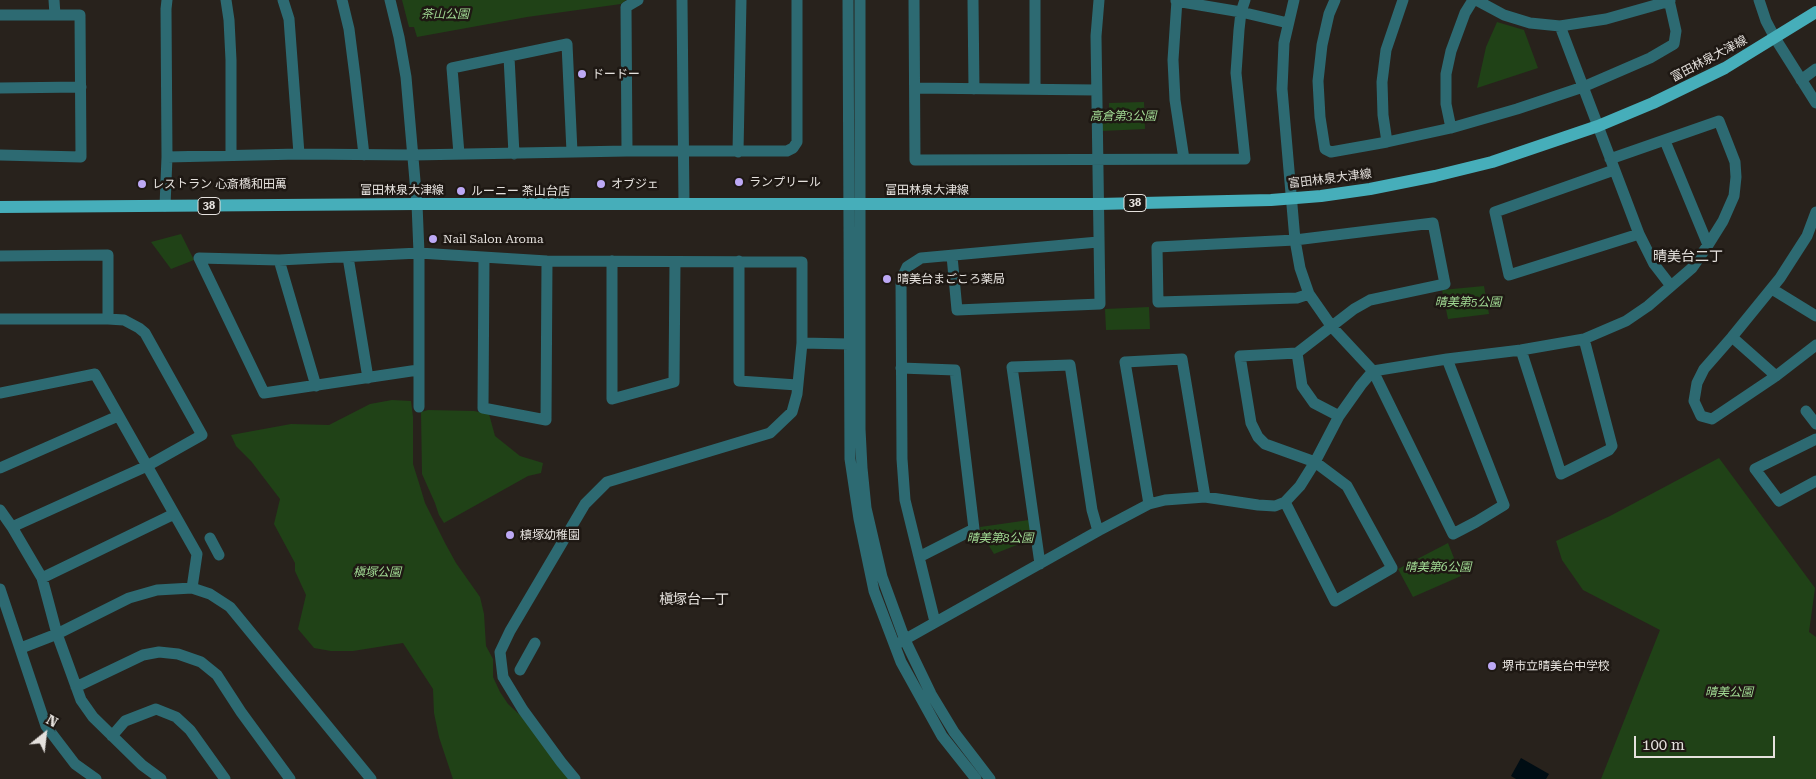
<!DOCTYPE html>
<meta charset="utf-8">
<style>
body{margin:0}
#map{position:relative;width:1816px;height:779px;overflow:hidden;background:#28221c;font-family:"Roboto Serif",serif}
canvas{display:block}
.north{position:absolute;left:20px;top:709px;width:50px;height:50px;-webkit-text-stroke:4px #1e1813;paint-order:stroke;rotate:29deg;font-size:14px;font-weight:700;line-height:20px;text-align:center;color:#e5e1dd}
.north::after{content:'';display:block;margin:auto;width:18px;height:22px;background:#e5e1dd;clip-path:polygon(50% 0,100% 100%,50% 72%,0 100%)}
.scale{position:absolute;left:1634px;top:736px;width:141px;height:22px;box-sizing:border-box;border:2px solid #e5e1dd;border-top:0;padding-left:6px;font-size:15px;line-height:18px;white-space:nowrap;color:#e5e1dd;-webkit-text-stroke:4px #1e1813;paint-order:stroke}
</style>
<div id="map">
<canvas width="1816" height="779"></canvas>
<div class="north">N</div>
<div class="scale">100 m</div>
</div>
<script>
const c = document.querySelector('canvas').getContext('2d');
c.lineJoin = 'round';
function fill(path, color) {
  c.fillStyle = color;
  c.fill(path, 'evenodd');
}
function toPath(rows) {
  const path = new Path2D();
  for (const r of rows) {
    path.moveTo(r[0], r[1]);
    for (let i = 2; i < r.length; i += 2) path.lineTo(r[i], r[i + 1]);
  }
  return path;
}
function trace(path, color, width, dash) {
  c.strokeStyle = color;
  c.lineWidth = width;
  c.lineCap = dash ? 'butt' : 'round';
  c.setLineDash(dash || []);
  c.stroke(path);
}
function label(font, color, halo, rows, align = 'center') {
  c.font = font + ' "Roboto Serif","Noto Sans JP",serif';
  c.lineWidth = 5;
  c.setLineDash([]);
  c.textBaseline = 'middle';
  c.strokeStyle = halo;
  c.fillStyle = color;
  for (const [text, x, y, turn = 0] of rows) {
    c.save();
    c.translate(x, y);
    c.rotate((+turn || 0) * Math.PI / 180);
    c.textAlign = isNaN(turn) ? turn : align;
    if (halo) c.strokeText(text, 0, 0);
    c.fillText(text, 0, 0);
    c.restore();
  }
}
const green = toPath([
 [402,0,626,0,621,4,527,17,417,37,414,27,409,27],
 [1497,22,1524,30,1538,68,1477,88,1486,47],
 [1144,102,1145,129,1102,131,1101,114,1109,114,1109,103],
 [181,234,194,260,171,269,151,242],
 [1484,286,1489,314,1448,319,1442,290],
 [1149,307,1150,329,1106,330,1105,309],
 [392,400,411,401,413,417,413,464,419,483,425,503,445,543,456,563,480,597,484,614,486,646,493,659,493,677,500,692,508,704,522,717,571,779,453,779,439,737,434,713,433,689,403,643,353,651,331,651,314,648,298,629,306,595,295,571,295,563,274,524,280,499,251,461,236,446,231,435,291,424,329,425,370,404],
 [428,410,474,411,489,414,495,436,520,456,543,463,541,473,528,476,444,523,439,515,435,503,422,474,421,412],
 [1719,458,1815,588,1809,632,1816,637,1816,779,1601,779,1660,630,1583,590,1562,560,1556,541,1610,516],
 [1029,520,1032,539,994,554,981,533,980,527],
 [1448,543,1461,576,1413,597,1398,569]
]);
const water = toPath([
 [1521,758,1549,774,1546,779,1516,779,1511,776]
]);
const minor = toPath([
 [54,0,55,15],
 [226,0,229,20,231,60,231,155],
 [283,0,289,19,299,154],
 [342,0,349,29,355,76,364,155],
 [390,0,399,37,406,77,417,204,419,253,419,407],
 [682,0,684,204],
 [848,0,850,459,859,519,874,591,901,662,942,736,976,779],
 [860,0,860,429,862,468,866,508,882,577,905,640,931,694,954,732,990,779],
 [914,0,915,160,1245,159,1236,73,1239,30,1241,12,1245,0],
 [973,0,974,89],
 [1035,0,1035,89],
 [1177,0,1173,60,1175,100,1184,159],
 [1294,0,1284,43,1282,89,1295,240,1300,268,1309,294,1332,327,1373,371,1453,534,1476,522,1504,505,1447,359],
 [1335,0,1329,14,1322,45,1318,81,1320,117,1325,149,1331,152,1387,142,1451,128,1517,109,1583,87,1650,58,1674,44,1676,31,1669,0],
 [1476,0,1504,15,1530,23,1560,26,1606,19,1670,1],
 [1759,0,1766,21,1775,38,1816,103],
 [1176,1,1241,12,1288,23],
 [0,15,80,15,81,157,0,155],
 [1560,26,1639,234,1654,264,1671,286],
 [509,57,514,154],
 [1801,80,1816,69],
 [0,88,81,87],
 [915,88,1096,90],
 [1451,128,1446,104,1446,74,1451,51,1465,13,1473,0],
 [1665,141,1708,245],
 [1387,142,1383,115,1382,82,1386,50,1403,0],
 [627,151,626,7,638,0],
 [738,152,741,0],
 [459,154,452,68,567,44,572,152],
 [167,157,299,154,413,155,627,151,787,151,793,148,797,142,797,0],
 [1614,170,1495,212,1509,275,1639,234],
 [165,206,167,157,166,9,167,0],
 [1816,212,1807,236,1780,278,1732,337,1704,369,1697,383,1694,401,1701,416,1712,419,1776,376,1816,345],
 [0,256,108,255,108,319],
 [952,256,957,310,1100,304,1096,36,1099,0],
 [348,257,368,378],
 [484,258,483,408,546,420,547,261],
 [279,260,316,386],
 [612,261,612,399,674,382,675,262],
 [739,261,739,381,797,385],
 [1772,289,1816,316],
 [0,319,108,319,124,320,139,328,145,333,202,435,147,466,12,527,0,510],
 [1732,337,1776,376],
 [802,343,849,344],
 [1521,350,1561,474,1609,450,1612,446,1584,339],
 [1297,353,1302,386,1314,403,1339,416],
 [901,368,955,370,974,529,919,557],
 [418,370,264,393,199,258,279,260,419,253,547,261,802,262,802,343,797,394,792,412,770,433,607,482,585,504,510,631,500,652,503,677,523,710,561,762,575,779],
 [0,393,95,374,197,554,192,588,157,590,129,598,57,634,42,578,12,527],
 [1806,411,1816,424],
 [1816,439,1755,469,1779,501,1816,481],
 [0,468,118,416],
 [1285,502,1335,601,1392,568,1347,486,1315,462,1265,444,1258,437,1251,423,1240,356,1297,353,1354,309,1370,300,1445,284,1433,223,1295,240,1157,247,1158,302,1297,298,1309,294],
 [1149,504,1125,362,1182,359,1205,497],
 [210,538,219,555],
 [1040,564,1012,367,1070,365,1092,510,1098,531],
 [42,578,174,514],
 [192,588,210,594,230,607,371,779],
 [0,589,46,726,75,764,96,779],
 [935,622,905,500,902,459,901,280,907,267,921,258,1098,242],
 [895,645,1098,531,1149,504,1165,500,1205,497,1258,505,1275,506,1285,502,1300,486,1315,462,1339,416,1361,385,1373,371,1447,359,1521,350,1584,339,1626,321,1648,306,1692,268,1708,245,1723,221,1734,196,1736,177,1735,162,1719,121,1610,159],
 [21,648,57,634,81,700,93,717,142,765,161,779],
 [520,670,535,643],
 [76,687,143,655,159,652,178,654,201,662,217,675,241,712,290,779],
 [112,736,125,721,156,709,176,717,190,730,225,779]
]);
const major = toPath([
 [0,207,417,204,1099,204,1271,200,1321,196,1370,189,1435,176,1492,162,1598,126,1653,103,1725,68,1816,12]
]);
const markers = [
 [582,74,5,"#bda9f5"],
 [739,182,5,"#bda9f5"],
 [142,184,5,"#bda9f5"],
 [601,184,5,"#bda9f5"],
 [461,191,5,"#bda9f5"],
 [433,239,5,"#bda9f5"],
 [887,279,5,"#bda9f5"],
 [510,535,5,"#bda9f5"],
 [1492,666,5,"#bda9f5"]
];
const shields = [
 [1135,203,22],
 [209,206,22]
];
const shieldNames = [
 ["38",1135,203],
 ["38",209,206]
];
const parkNames = [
 ["茶山公園",445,14],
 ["高倉第3公園",1123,116],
 ["晴美第5公園",1468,302],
 ["晴美第8公園",1000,538],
 ["晴美第6公園",1438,567],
 ["槇塚公園",377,572],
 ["晴美公園",1729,692]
];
const streetNames = [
 ["富田林泉大津線",1709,59,-28],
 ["富田林泉大津線",1330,179,-7],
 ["富田林泉大津線",402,190],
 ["富田林泉大津線",927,190]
];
const poiNames = [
 ["ドードー",592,74],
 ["ランプリール",749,182],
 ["レストラン 心斎橋和田萬",152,184],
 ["オブジェ",611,184],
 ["ルーニー 茶山台店",471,191],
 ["Nail Salon Aroma",443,239],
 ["晴美台まごころ薬局",897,279],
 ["槙塚幼稚園",520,535],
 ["堺市立晴美台中学校",1502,666]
];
const neighbourhoodNames = [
 ["晴美台二丁",1688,257],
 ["槇塚台一丁",694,600]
];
fill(green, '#204217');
fill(water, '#000d14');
trace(minor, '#2d6a72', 11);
trace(major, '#46aeba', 12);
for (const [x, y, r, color] of markers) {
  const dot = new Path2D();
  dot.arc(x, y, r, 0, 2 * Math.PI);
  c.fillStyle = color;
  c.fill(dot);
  trace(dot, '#1e1813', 2);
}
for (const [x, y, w] of shields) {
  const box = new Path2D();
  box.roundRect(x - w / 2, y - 8.5, w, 17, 4);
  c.fillStyle = '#1e1813';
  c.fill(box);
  trace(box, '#e5e1dd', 1);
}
label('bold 11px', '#e5e1dd', null, shieldNames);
label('italic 12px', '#a0d993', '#1e1813', parkNames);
label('12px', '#e5e1dd', '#1e1813', streetNames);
label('12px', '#e5e1dd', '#1e1813', poiNames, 'left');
label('14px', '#e5e1dd', '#1e1813', neighbourhoodNames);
</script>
